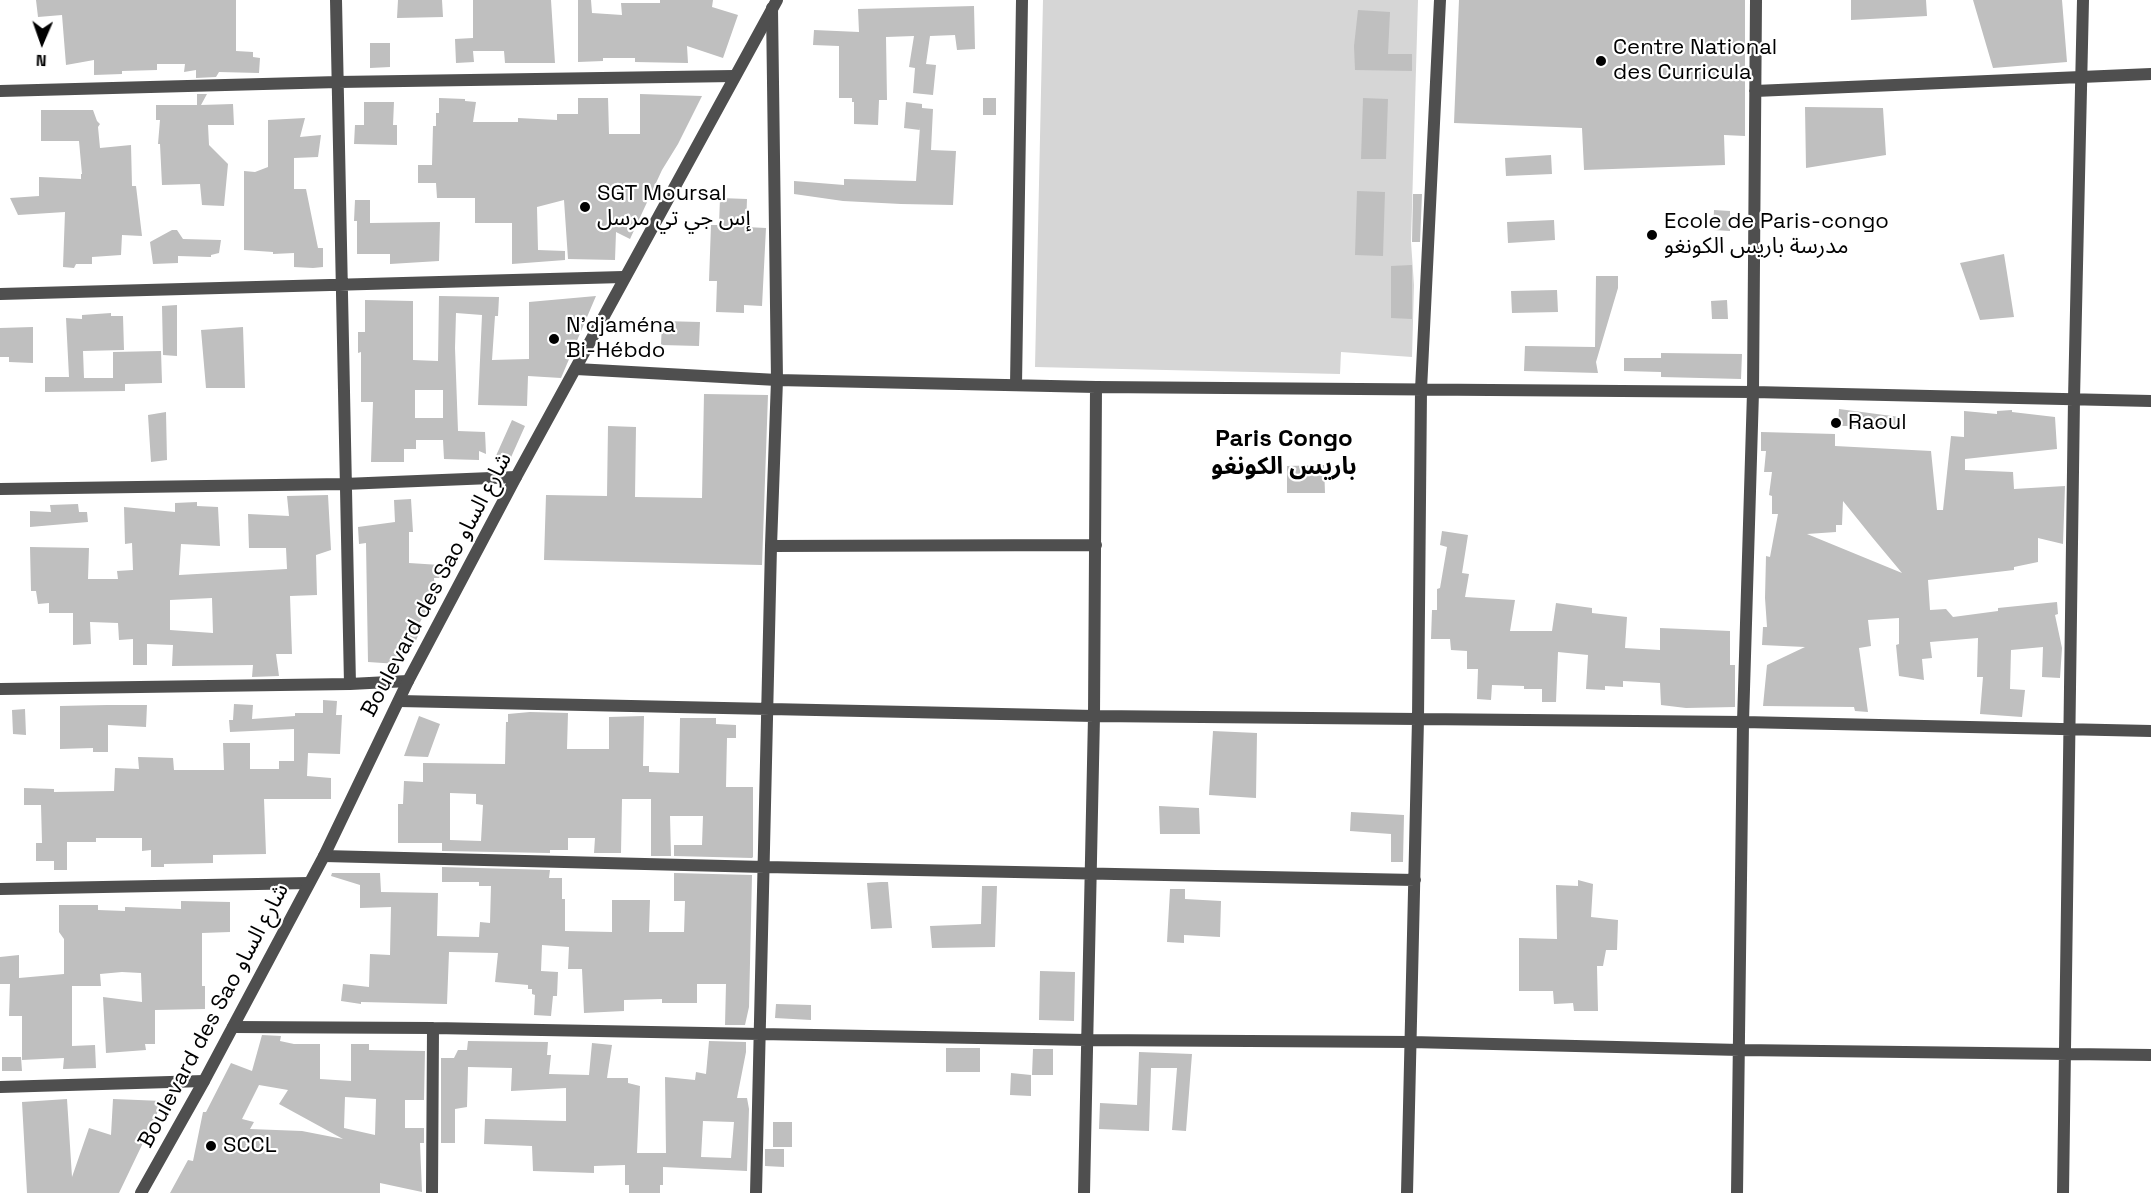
<!DOCTYPE html>
<meta charset="utf-8">
<style>
body{margin:0}
#map{position:relative;width:2151px;height:1193px;overflow:hidden;background:#fff;font-family:"Space Grotesk",sans-serif}
canvas{display:block}
.north{position:absolute;left:12px;top:12px;width:60px;height:60px;-webkit-text-stroke:4px #fff;paint-order:stroke;rotate:182deg;font-size:16px;font-weight:700;line-height:24px;text-align:center;color:#000}
.north::after{content:'';display:block;margin:auto;width:21px;height:27px;background:#000;clip-path:polygon(50% 0,100% 100%,50% 72%,0 100%)}
</style>
<div id="map">
<canvas width="2151" height="1193"></canvas>
<div class="north">N</div>
</div>
<script>
const c = document.querySelector('canvas').getContext('2d');
c.lineJoin = 'round';
function fill(path, color) {
  c.fillStyle = color;
  c.fill(path, 'evenodd');
}
function toPath(rows) {
  const path = new Path2D();
  for (const r of rows) {
    path.moveTo(r[0], r[1]);
    for (let i = 2; i < r.length; i += 2) path.lineTo(r[i], r[i + 1]);
  }
  return path;
}
function trace(path, color, width, dash) {
  c.strokeStyle = color;
  c.lineWidth = width;
  c.lineCap = dash ? 'butt' : 'round';
  c.setLineDash(dash || []);
  c.stroke(path);
}
function label(font, color, halo, rows, align = 'center') {
  c.font = font + ' "Space Grotesk","Noto Sans Arabic",sans-serif';
  c.lineWidth = 4.5;
  c.setLineDash([]);
  c.textBaseline = 'middle';
  c.strokeStyle = halo;
  c.fillStyle = color;
  for (const [text, x, y, turn = 0] of rows) {
    c.save();
    c.translate(x, y);
    c.rotate((+turn || 0) * Math.PI / 180);
    c.textAlign = isNaN(turn) ? turn : align;
    if (halo) c.strokeText(text, 0, 0);
    c.fillText(text, 0, 0);
    c.restore();
  }
}
const green = toPath([
 [1043,0,1418,0,1411,242,1414,285,1412,357,1341,352,1340,374,1035,367]
]);
const building = toPath([
 [36,0,236,0,236,51,253,52,253,57,260,58,259,73,219,72,216,77,196,78,196,70,184,72,185,64,157,64,157,70,122,71,122,74,94,75,94,60,66,65,62,15,38,17],
 [398,0,442,0,443,17,397,18],
 [473,0,551,0,555,63,505,63,504,51,473,51,474,62,456,63,455,39,473,38],
 [578,0,591,0,592,13,622,15,621,3,660,3,660,0,713,0,712,7,738,15,723,58,687,46,688,63,635,62,635,58,603,58,603,61,578,62],
 [1459,0,1745,0,1745,136,1724,135,1725,165,1584,170,1582,128,1454,123],
 [1851,0,1926,0,1927,16,1851,20],
 [1973,0,2062,0,2067,62,1993,68],
 [974,6,975,49,957,50,955,35,930,36,926,64,936,65,933,95,913,93,915,68,909,67,914,36,886,37,887,100,879,100,878,125,854,124,854,102,852,102,852,98,839,98,839,46,813,45,814,30,859,32,858,9],
 [1358,10,1390,12,1388,54,1412,54,1412,71,1355,70,1354,46],
 [370,43,390,43,390,67,370,68],
 [197,94,207,94,201,105,233,104,234,125,208,125,209,145,228,164,224,206,202,205,200,184,162,185,160,144,158,144,160,120,156,120,156,105,197,105],
 [640,94,702,96,678,144,662,170,630,239,616,232,615,260,568,259,564,200,537,207,538,250,565,251,565,260,512,264,512,223,475,223,475,198,437,198,436,183,418,183,418,165,432,165,433,126,436,126,436,113,439,113,439,98,465,99,465,101,476,102,473,122,518,122,518,118,557,120,557,114,578,114,578,98,608,98,609,134,640,134],
 [983,98,996,98,996,115,983,115],
 [1363,98,1388,99,1386,159,1361,159],
 [364,102,394,102,393,125,397,125,397,145,354,144,355,125,364,125],
 [906,102,922,104,922,108,933,109,931,150,956,151,953,205,901,204,843,201,794,194,794,181,844,185,844,179,916,181,920,127,920,130,904,128],
 [1805,107,1883,108,1886,155,1806,168],
 [41,110,93,110,97,121,100,124,98,127,100,148,131,145,132,186,136,186,142,236,122,235,121,255,92,257,92,264,76,264,74,268,63,267,65,212,18,215,10,198,39,196,39,177,81,179,81,174,82,174,79,141,41,141],
 [305,118,300,137,321,135,318,157,294,158,294,189,306,189,318,248,323,248,323,267,313,268,294,267,294,253,273,254,273,252,244,250,244,171,255,172,268,167,268,120],
 [1551,155,1552,174,1506,176,1505,158],
 [1357,191,1385,192,1383,256,1355,255],
 [1413,194,1422,194,1420,242,1412,242],
 [720,198,747,199,746,227,766,228,762,306,744,305,744,313,716,312,717,281,709,281,711,225,719,225],
 [355,200,370,200,370,223,440,222,439,261,390,264,390,254,357,254,357,221,354,221],
 [1714,210,1730,211,1730,231,1713,230],
 [1554,220,1555,240,1508,243,1507,222],
 [172,230,177,230,183,239,221,240,219,253,211,255,211,257,178,256,178,263,153,264,150,242],
 [2004,254,2014,317,1980,320,1960,263],
 [1412,265,1412,319,1391,318,1391,266],
 [1596,276,1618,276,1618,288,1596,362,1598,373,1524,371,1525,346,1595,347],
 [1557,290,1558,312,1512,313,1511,291],
 [439,296,499,297,498,316,495,316,492,360,529,359,529,302,596,296,561,378,528,376,527,406,478,405,482,315,456,313,455,348,458,431,485,432,486,454,479,451,479,460,444,459,443,440,416,440,416,449,404,449,404,462,371,462,373,402,361,402,361,352,358,353,358,332,365,332,365,300,413,301,413,360,438,361],
 [415,390,443,390,443,418,415,418],
 [1727,300,1728,319,1712,319,1711,301],
 [177,305,177,356,163,355,162,306],
 [111,313,111,316,123,316,124,350,83,351,84,378,113,378,113,352,161,351,162,383,125,384,125,391,45,392,45,377,69,377,66,318,82,319,82,315],
 [662,321,700,322,699,346,661,345],
 [33,327,33,363,9,362,9,357,0,357,0,328],
 [243,327,245,388,206,388,201,330],
 [1661,353,1742,354,1741,379,1661,377,1661,372,1624,371,1624,358,1661,358],
 [704,394,768,395,762,565,544,560,546,495,607,496,608,426,636,427,635,497,702,498],
 [1839,409,1907,418,1907,426,1838,426],
 [2012,410,2012,412,2055,417,2057,449,1965,459,1965,470,2013,472,2014,489,2065,486,2063,544,2038,538,2038,562,2014,567,2014,570,1928,580,1930,610,1946,609,1953,617,1998,611,1998,608,2057,602,2058,614,2055,615,2062,648,2060,678,2042,677,2043,647,2011,650,2010,689,2025,690,2022,717,1980,714,1983,677,1977,677,1978,638,1930,642,1932,658,1922,659,1924,680,1899,676,1896,645,1899,644,1899,618,1868,620,1871,646,1859,648,1868,712,1855,711,1854,707,1763,706,1767,665,1805,647,1762,645,1763,627,1767,627,1765,598,1766,556,1770,557,1778,514,1772,514,1772,496,1769,495,1772,472,1764,472,1766,451,1761,451,1761,432,1835,434,1835,446,1931,451,1937,510,1943,510,1951,436,1964,437,1964,411,1997,414,1997,411],
 [1843,501,1872,537,1902,573,1807,534,1836,532,1836,525,1842,525],
 [166,412,167,460,151,462,148,415],
 [512,420,525,426,508,464,495,458],
 [1324,465,1325,493,1287,493,1287,466],
 [328,495,331,550,316,555,317,595,290,596,292,654,276,654,279,676,252,677,253,665,172,666,173,645,147,644,147,665,133,665,133,639,119,640,118,623,90,622,91,644,73,645,73,613,49,613,49,603,38,604,36,591,31,591,30,547,89,548,88,579,118,579,117,571,133,570,132,543,125,544,124,507,175,512,175,503,197,502,197,506,218,507,220,546,181,544,179,575,287,569,286,548,249,548,248,514,289,516,287,496],
 [212,598,213,633,170,630,170,600],
 [411,499,413,532,409,532,409,563,440,565,440,578,434,578,435,596,416,629,420,631,414,645,400,639,398,664,368,662,366,543,359,544,358,527,395,522,394,500],
 [78,504,79,512,87,512,88,522,30,527,30,511,51,512,50,505],
 [1442,531,1468,535,1462,573,1469,574,1465,597,1515,600,1510,631,1552,631,1556,603,1592,608,1592,613,1627,617,1625,648,1660,650,1660,628,1730,631,1730,665,1735,665,1735,707,1686,708,1661,705,1660,683,1623,681,1623,687,1605,686,1605,690,1586,689,1588,655,1558,652,1556,702,1542,702,1542,689,1524,689,1524,686,1492,685,1491,700,1477,699,1478,669,1467,669,1467,651,1451,650,1450,639,1431,639,1432,610,1437,610,1437,589,1440,588,1447,547,1440,545],
 [323,700,337,701,336,715,342,715,340,754,308,753,307,776,331,778,331,799,264,799,266,854,213,855,213,863,164,864,164,867,151,867,151,850,142,851,142,838,96,838,96,842,67,842,67,870,54,870,54,861,36,861,36,843,42,843,41,805,24,805,24,788,54,789,54,792,114,791,115,768,139,769,138,757,173,758,174,770,224,770,223,743,250,743,250,769,279,769,279,761,294,761,294,729,230,732,229,720,233,720,234,704,253,705,252,719,295,716,295,713,323,713],
 [107,705,147,705,146,727,108,725,108,752,93,752,93,748,60,749,60,706],
 [25,709,26,735,13,734,12,710],
 [530,712,568,713,567,749,609,749,609,717,644,716,643,766,649,766,649,772,679,773,680,718,716,718,716,724,736,725,736,738,727,738,726,787,753,787,753,857,752,858,674,856,674,845,702,845,703,816,670,816,671,856,651,856,651,799,622,799,621,853,594,853,595,838,568,838,568,850,550,850,550,853,442,851,442,843,398,843,398,804,403,804,404,781,423,782,423,763,505,764,506,722,508,722,508,714],
 [450,793,476,794,476,804,483,805,481,841,450,840],
 [419,716,440,724,428,757,404,756],
 [1213,731,1257,733,1256,798,1209,795],
 [1159,806,1199,808,1200,834,1160,834],
 [1351,812,1404,815,1403,862,1391,862,1391,834,1350,831],
 [442,867,550,870,549,878,562,878,562,899,565,899,565,931,612,932,612,900,650,900,649,932,684,932,685,901,674,901,674,873,752,875,749,1007,745,1025,725,1025,726,984,697,984,697,1003,662,1003,662,999,624,1000,624,1011,584,1013,582,969,568,969,569,947,542,945,541,971,558,972,557,996,553,996,551,1016,534,1015,535,995,532,994,532,989,528,989,528,985,495,982,498,953,449,952,447,1004,361,1002,361,1004,341,1001,343,984,369,987,370,954,390,955,391,907,360,908,360,885,331,876,332,873,380,873,381,892,438,893,437,936,479,937,480,922,490,923,491,886,479,886,479,882,442,882],
 [1578,880,1593,884,1591,917,1618,920,1617,950,1606,950,1603,966,1597,966,1598,1011,1574,1011,1573,1003,1554,1004,1553,991,1519,991,1519,938,1557,939,1556,885,1578,886],
 [881,882,888,882,892,928,871,929,867,883],
 [982,886,997,886,995,947,932,948,930,926,981,924],
 [1170,889,1185,889,1185,899,1221,901,1220,937,1184,935,1184,943,1167,942],
 [181,901,230,902,230,932,202,933,202,986,205,986,205,1009,155,1010,155,1044,145,1044,146,1050,106,1053,103,997,142,1002,141,973,122,972,100,974,101,986,72,986,72,1046,95,1045,96,1068,63,1069,64,1058,22,1060,22,1016,9,1016,10,984,0,984,0,957,19,955,19,978,64,974,64,939,59,932,59,905,98,905,98,910,125,911,125,907,181,909],
 [1040,971,1075,972,1074,1021,1039,1020],
 [776,1004,811,1005,811,1020,775,1018],
 [262,1035,281,1036,280,1041,294,1044,320,1044,320,1079,351,1081,351,1044,369,1044,369,1050,425,1051,424,1100,405,1100,405,1128,424,1128,424,1143,420,1143,422,1192,380,1183,380,1193,170,1193,188,1160,193,1161,203,1112,206,1112,231,1063,252,1071],
 [259,1085,288,1090,279,1104,343,1139,302,1131,250,1129,254,1122,242,1119],
 [345,1097,376,1099,375,1135,344,1128],
 [468,1041,548,1042,547,1055,551,1055,549,1074,589,1075,592,1043,612,1045,607,1078,628,1078,628,1083,640,1086,637,1153,666,1153,665,1077,695,1080,696,1072,706,1074,709,1041,746,1042,746,1052,737,1098,747,1098,749,1109,747,1171,663,1167,663,1185,660,1185,660,1193,629,1193,629,1185,625,1185,625,1165,594,1166,594,1173,533,1171,532,1146,484,1144,485,1119,566,1121,566,1088,511,1091,512,1068,468,1067,467,1107,455,1109,455,1143,441,1143,441,1058,454,1058,458,1050,467,1050],
 [703,1121,734,1122,731,1158,701,1157],
 [946,1048,980,1048,980,1072,946,1072],
 [1033,1049,1053,1049,1053,1075,1032,1075],
 [1139,1052,1192,1054,1186,1131,1172,1130,1177,1068,1151,1068,1149,1131,1099,1129,1100,1103,1137,1105],
 [2,1057,21,1057,22,1071,2,1071],
 [1011,1073,1031,1075,1031,1096,1010,1095],
 [67,1099,72,1177,89,1128,111,1135,113,1099,163,1101,119,1193,27,1193,22,1102],
 [773,1122,792,1122,792,1147,773,1147],
 [765,1149,784,1149,784,1167,765,1166]
]);
const minor = toPath([
 [336,0,350,684],
 [0,91,338,82,734,76],
 [1755,91,2151,74],
 [0,294,623,277],
 [576,369,777,380,1096,387,1753,392,2151,401],
 [1016,385,1022,0],
 [0,489,344,484,516,477],
 [771,546,1096,545],
 [0,689,350,684,408,681],
 [399,701,1094,716,1743,722,2151,731],
 [324,856,765,867,1415,880],
 [0,889,309,883],
 [233,1027,433,1028,1087,1040,1411,1042,1740,1050,2151,1055],
 [0,1087,204,1081],
 [432,1193,433,1028],
 [756,1193,771,546,777,380,772,8],
 [1084,1193,1094,716,1096,387],
 [1407,1193,1418,719,1421,390,1440,0],
 [1737,1193,1743,722,1753,392,1756,0],
 [2063,1193,2074,399,2083,0]
]);
const tertiary = toPath([
 [141,1193,204,1081,324,856,408,681,516,477,777,0]
]);
const markers = [
 [1601,61,6,"#000"],
 [585,207,6,"#000"],
 [1652,235,6,"#000"],
 [554,339,6,"#000"],
 [1836,423,6,"#000"],
 [211,1146,6,"#000"]
];
const poiNames = [
 ["Centre National",1613,48],
 ["des Curricula",1613,73],
 ["SGT Moursal",597,194],
 ["إس جي تي مرسل",597,219],
 ["Ecole de Paris-congo",1664,222],
 ["مدرسة باريس الكونغو",1664,247],
 ["N'djaména",566,326],
 ["Bi-Hébdo",566,351],
 ["Raoul",1848,423],
 ["SCCL",223,1146]
];
const streetNames = [
 ["Boulevard des Sao شارع الساو",437,585,-62],
 ["Boulevard des Sao شارع الساو",214,1016,-62]
];
const neighbourhoodNames = [
 ["Paris Congo",1284,439],
 ["باريس الكونغو",1284,467]
];
fill(green, '#d6d6d6');
fill(building, '#bfbfbf');
trace(minor, '#4f4f4f', 12);
trace(tertiary, '#4f4f4f', 12);
for (const [x, y, r, color] of markers) {
  const dot = new Path2D();
  dot.arc(x, y, r, 0, 2 * Math.PI);
  c.fillStyle = color;
  c.fill(dot);
  trace(dot, '#fff', 2);
}
label('22px', '#000', '#fff', poiNames, 'left');
label('22px', '#000', '#fff', streetNames);
label('bold 24px', '#000', '#fff', neighbourhoodNames);
</script>
